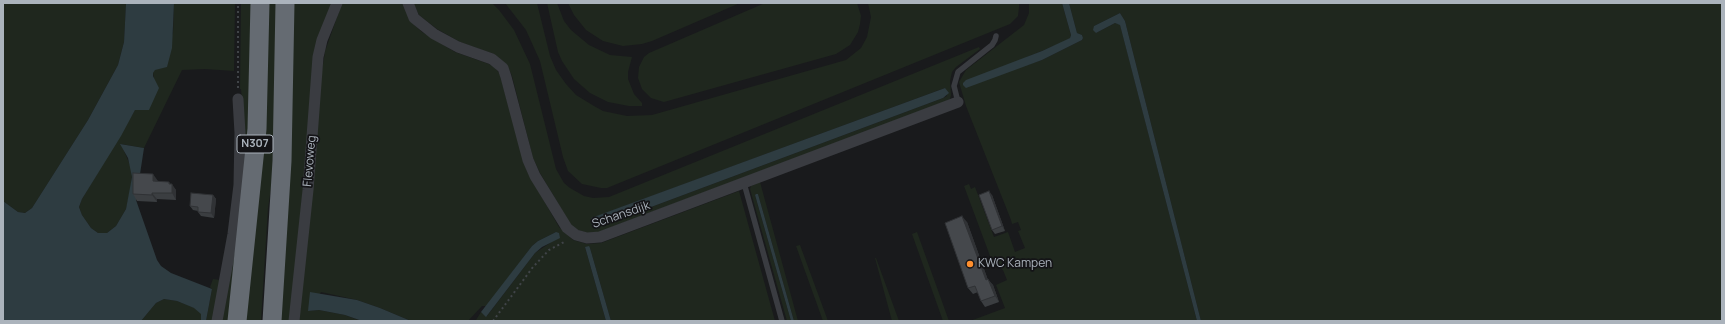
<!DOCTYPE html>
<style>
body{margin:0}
#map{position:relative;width:1725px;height:324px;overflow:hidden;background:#191a1c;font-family:Manrope,sans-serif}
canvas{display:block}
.frame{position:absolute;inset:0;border:4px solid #abb3bc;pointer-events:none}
</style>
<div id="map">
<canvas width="1725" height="324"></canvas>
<div class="frame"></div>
</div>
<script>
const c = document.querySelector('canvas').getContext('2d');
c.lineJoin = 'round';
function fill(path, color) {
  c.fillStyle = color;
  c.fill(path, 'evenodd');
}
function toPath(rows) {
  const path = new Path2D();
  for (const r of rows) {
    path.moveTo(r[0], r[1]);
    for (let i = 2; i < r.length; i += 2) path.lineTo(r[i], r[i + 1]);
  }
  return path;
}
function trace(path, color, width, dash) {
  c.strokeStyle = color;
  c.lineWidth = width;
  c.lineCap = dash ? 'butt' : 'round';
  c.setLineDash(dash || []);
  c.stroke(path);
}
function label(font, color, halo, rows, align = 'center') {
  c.font = font + ' Manrope,sans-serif';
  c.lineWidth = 3.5;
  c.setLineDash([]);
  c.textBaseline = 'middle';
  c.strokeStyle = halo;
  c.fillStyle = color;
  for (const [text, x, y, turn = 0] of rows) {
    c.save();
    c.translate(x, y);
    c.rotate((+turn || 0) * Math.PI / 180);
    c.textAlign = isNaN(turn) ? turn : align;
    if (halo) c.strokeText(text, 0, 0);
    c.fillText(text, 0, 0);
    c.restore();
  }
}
const green = toPath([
 [3,3,126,3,124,42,118,65,88,120,32,208,25,213,18,212,3,201],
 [174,3,235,3,234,71,205,69,182,70,144,148,121,144,131,167,132,177,130,192,126,209,116,226,107,233,98,233,91,228,82,215,79,207,82,199,154,78,153,73,173,33],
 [241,3,255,3,255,64,228,321,222,321,242,101,241,89,240,89],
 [264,3,280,3,277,149,268,208,261,321,244,321],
 [289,3,333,3,304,180,290,321,277,321],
 [342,3,403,3,410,21,422,32,455,52,489,64,496,68,500,75,527,171,559,227,573,240,587,244,601,243,739,191,775,321,611,321,590,248,585,247,606,321,478,321,476,320,481,312,487,316,535,253,550,243,556,232,538,241,532,246,487,306,482,306,468,321,411,321,380,308,357,300,321,292,308,311,319,310,345,315,361,321,299,321,323,57],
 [413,3,492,3,499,10,514,30,530,64,556,169,564,183,570,188,584,196,593,198,609,197,979,47,980,49,956,67,952,72,950,81,951,95,950,99,947,101,599,232,588,233,578,230,571,225,540,173,533,158,512,76,507,65,494,54,460,42,437,29,419,15],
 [945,88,947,96,943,98,595,228,591,221,592,218],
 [505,3,537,3,550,56,556,70,566,84,576,95,594,106,603,111,627,116,652,115,846,60,861,48,867,37,871,17,868,3,1019,3,1019,7,1018,16,1010,24,607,188,601,188,582,184,568,171,563,157,540,61,526,30],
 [547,3,557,3,564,21,571,30,589,45,610,55,632,57,628,72,628,79,634,94,642,103,642,106,629,106,608,102,590,93,574,79,562,61,558,52],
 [568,3,740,3,652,41,642,44,623,46,603,41,586,30,574,15],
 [765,3,857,3,861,16,860,24,858,32,850,45,836,54,664,102,651,98,642,89,638,78,639,67,644,57,649,53],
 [1029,3,1062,3,1071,35,1070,38,1061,43,1027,57,1027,65,1042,60,1082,40,1083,38,1082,35,1077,33,1069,3,1722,3,1722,321,1201,321,1125,21,1120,13,1094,26,1096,33,1115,23,1120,24,1197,321,970,321,1005,308,996,285,1007,280,1003,270,993,264,964,186,969,184,971,189,975,187,994,237,1008,232,1015,252,1025,248,1018,231,1021,230,1018,222,1012,224,1011,220,966,106,959,82,966,70,1024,25,1029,13],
 [760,182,798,321,794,321,758,194,756,194,755,195,791,321,787,321,750,189,751,186],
 [917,232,949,321,943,321,912,234],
 [800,245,828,321,823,321,796,246],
 [875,258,876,258,899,321,892,321],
 [213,279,220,280,213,321,206,321,212,289,210,287],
 [164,299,177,301,195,308,202,314,201,321,141,321,156,303]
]);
const water = toPath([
 [126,3,174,3,172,48,167,67,155,70,153,73,153,76,159,88,149,110,135,110,121,136,82,199,79,207,82,215,91,228,98,233,107,233,116,226,126,209,132,177,128,158,120,144,144,148,136,200,157,260,161,266,171,273,212,289,206,321,201,321,201,314,194,308,177,301,164,299,156,303,141,321,3,321,3,201,18,212,25,213,32,208,88,120,118,65,124,42],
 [1062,3,1069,3,1077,33,1082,35,1083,38,1082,40,1042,60,966,88,963,85,963,83,966,80,1042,51,1070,38,1071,35],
 [1120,13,1125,21,1201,321,1197,321,1120,25,1115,23,1096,33,1093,30,1094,26],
 [945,88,949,93,943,98,595,228,592,225,591,218],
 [756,194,758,194,794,321,791,321,755,195],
 [556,232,559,233,560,238,542,247,535,253,486,317,481,312,532,246,538,241],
 [589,246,590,248,611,321,606,321,585,247],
 [310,292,357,300,380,308,411,321,362,321,345,315,319,310,308,311]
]);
const path = toPath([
 [238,88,238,3],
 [493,321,533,267,549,250,566,241]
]);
const lane = toPath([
 [958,102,954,86,958,72,992,45,995,40,996,36],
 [744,183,782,321]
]);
const street = toPath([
 [408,3,414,18,434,34,458,47,492,59,503,68,506,77,528,160,535,176,567,228,576,235,587,238,600,237,958,102],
 [217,321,233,234,239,185,240,133,238,99],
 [294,321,308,190,318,57,322,40,337,3]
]);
const highway = toPath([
 [237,321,257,129,260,3],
 [272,321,282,161,285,3]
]);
const wall = toPath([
 [158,181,170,184,176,190,176,200,157,199,157,202,137,201,133,194],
 [213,195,216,199,214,218,201,216,198,212,198,211,193,210,190,206],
 [992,195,1005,231,995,234,992,230],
 [967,222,988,280,993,285,999,302,985,307,981,301,978,292,973,294,968,288]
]);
const shadedWall = toPath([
 [153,174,158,181,153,181],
 [169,182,172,186,172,184,176,190,176,200,172,193,169,184],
 [989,191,992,195,1005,231,1002,226],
 [152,193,157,199,157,202,152,195],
 [213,195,216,199,214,218,211,213],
 [962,216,967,222,990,286,986,280],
 [988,279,993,285,999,302,995,296]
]);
const building = toPath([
 [133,173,153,174,153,181,169,182,169,184,172,184,172,193,152,193,152,195,133,194,133,173],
 [989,191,1002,226,992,230,979,195,989,191],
 [191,193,213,195,211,213,198,212,198,207,190,206,191,193],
 [962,216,986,280,988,279,995,296,981,301,975,286,968,288,945,223,962,216]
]);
const markers = [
 [970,264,4,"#ff8f2e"]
];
const shields = [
 [255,144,36]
];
const shieldNames = [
 ["N307",255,144]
];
const streetNames = [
 ["Flevoweg",310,161,-85],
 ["Schansdijk",621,215,-19]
];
const poiNames = [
 ["KWC Kampen",978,264]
];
fill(green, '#1f271e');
fill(water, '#2e3c41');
trace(path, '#404448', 2, [2, 3]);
trace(lane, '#3a3c41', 5.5);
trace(street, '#3a3c41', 11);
trace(highway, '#656b72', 19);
fill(wall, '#3b3e41');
fill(shadedWall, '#303235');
fill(building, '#45484c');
trace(building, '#303235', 1);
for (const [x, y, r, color] of markers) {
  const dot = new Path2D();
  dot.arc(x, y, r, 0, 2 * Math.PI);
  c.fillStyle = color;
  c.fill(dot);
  trace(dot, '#141417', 1.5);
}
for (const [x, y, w] of shields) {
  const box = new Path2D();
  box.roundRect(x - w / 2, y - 9, w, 18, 3);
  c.fillStyle = '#141417';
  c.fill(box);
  trace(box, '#abb3bc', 1);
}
label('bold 11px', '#abb3bc', null, shieldNames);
label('12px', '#abb3bc', '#141417', streetNames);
label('12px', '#abb3bc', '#141417', poiNames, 'left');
</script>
